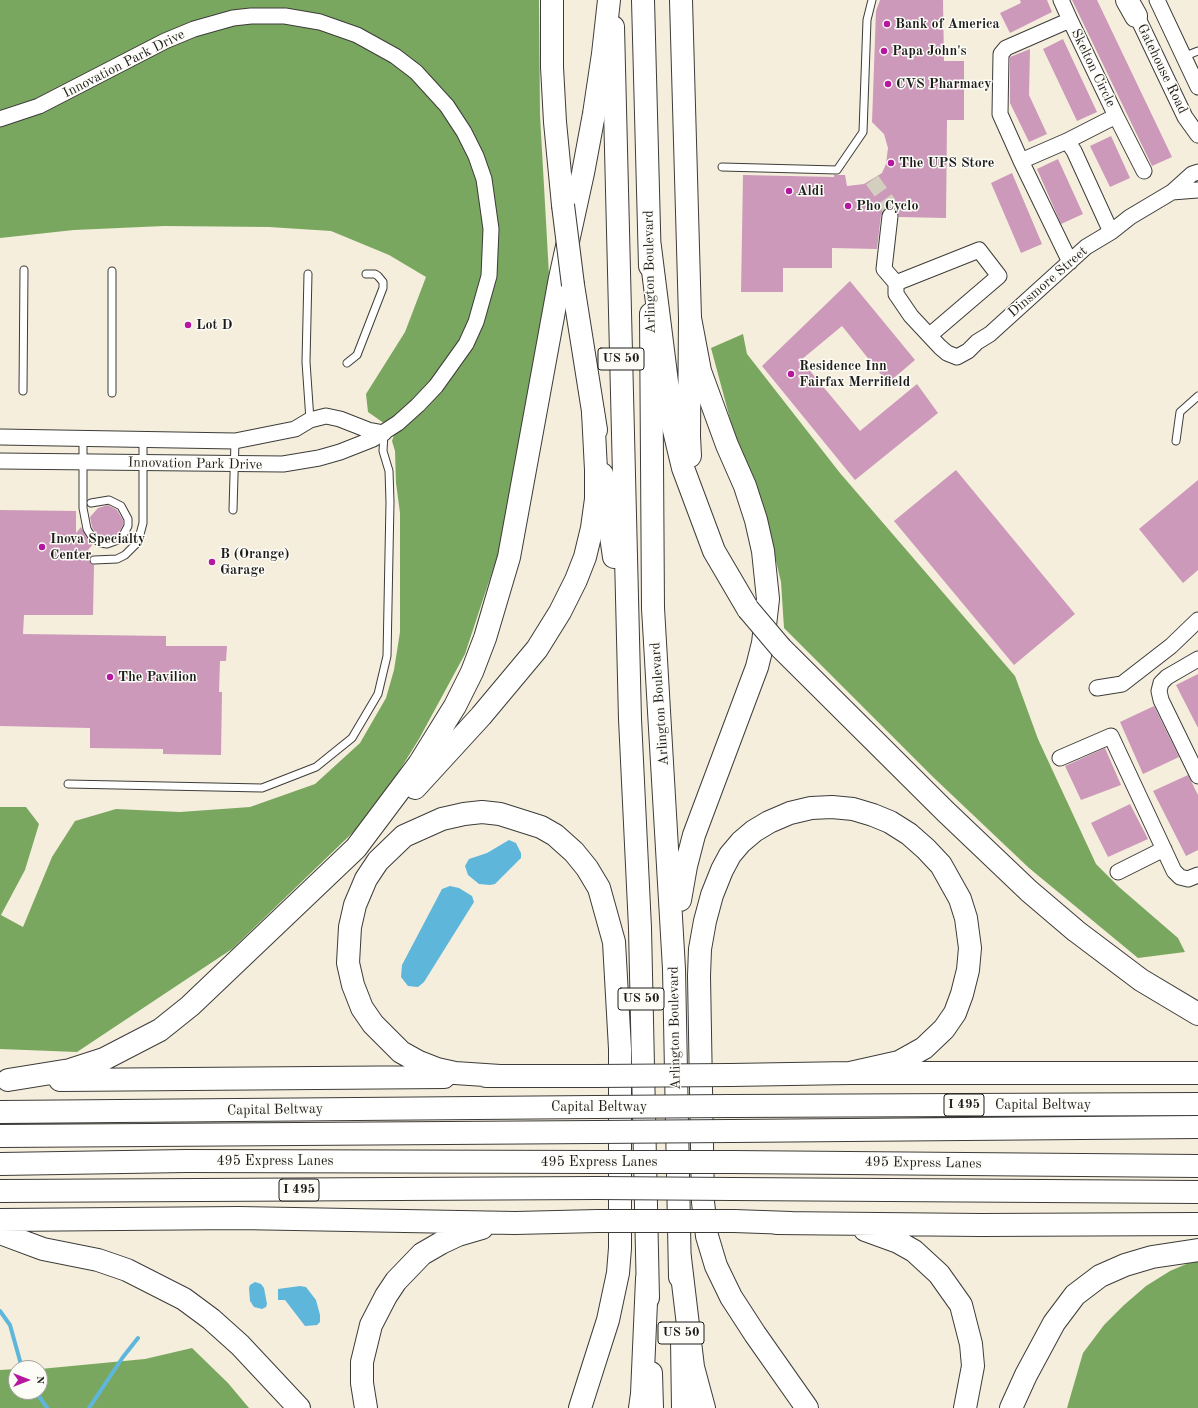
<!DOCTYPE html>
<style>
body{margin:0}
#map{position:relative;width:1198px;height:1408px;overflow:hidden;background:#f5eedc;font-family:"Old Standard TT",serif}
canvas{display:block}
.north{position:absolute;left:8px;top:1360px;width:40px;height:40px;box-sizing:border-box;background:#fdfcf7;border:1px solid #a3a29f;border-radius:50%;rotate:90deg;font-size:11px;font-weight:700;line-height:16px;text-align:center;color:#1c1c1c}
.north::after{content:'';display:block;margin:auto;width:14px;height:18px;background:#b5179e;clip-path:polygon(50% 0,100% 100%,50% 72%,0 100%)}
</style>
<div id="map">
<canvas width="1198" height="1408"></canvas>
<div class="north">N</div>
</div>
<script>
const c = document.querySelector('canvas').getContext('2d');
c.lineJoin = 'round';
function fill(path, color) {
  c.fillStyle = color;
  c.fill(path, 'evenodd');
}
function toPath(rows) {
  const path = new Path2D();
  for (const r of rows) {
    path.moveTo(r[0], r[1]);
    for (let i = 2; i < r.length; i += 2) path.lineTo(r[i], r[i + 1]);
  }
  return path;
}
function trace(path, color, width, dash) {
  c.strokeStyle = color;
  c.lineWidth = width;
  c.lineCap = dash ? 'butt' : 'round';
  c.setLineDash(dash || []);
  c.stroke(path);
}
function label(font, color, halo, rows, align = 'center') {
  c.font = font + ' "Old Standard TT",serif';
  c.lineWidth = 3;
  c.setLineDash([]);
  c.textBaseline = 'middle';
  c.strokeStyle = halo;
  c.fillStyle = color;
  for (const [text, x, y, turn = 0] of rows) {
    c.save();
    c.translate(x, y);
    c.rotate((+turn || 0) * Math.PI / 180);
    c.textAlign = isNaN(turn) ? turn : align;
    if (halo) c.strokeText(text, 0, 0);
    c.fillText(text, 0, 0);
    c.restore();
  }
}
const forest = toPath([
 [0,0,539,0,540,115,549,275,499,551,465,654,419,739,373,813,232,949,77,1052,0,1049,0,807,26,807,39,824,25,870,1,915,23,927,52,857,75,821,116,809,180,812,250,807,315,784,360,743,386,698,394,670,400,632,400,513,396,483,395,451,392,441,394,435,388,426,368,412,366,394,405,332,426,277,389,255,331,231,269,227,164,226,74,230,0,238],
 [743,334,747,354,840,473,1015,676,1038,739,1096,864,1119,887,1178,938,1185,952,1138,958,1029,868,933,777,784,628,781,582,767,523,733,430,711,348],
 [1198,1259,1198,1408,1067,1408,1083,1353,1104,1325,1124,1305,1146,1286,1170,1271],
 [192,1348,228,1383,249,1408,0,1408,0,1370,16,1369,16,1392,40,1392,40,1369,145,1359]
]);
const water = toPath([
 [509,840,516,843,521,853,521,858,495,884,490,885,479,884,468,875,465,866,469,859,487,853],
 [450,886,459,888,472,896,474,902,424,982,418,987,408,986,401,977,402,965,442,889],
 [255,1282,261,1284,264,1288,267,1304,266,1307,262,1309,254,1307,250,1301,249,1288,250,1285],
 [300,1286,306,1287,316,1300,320,1315,320,1322,317,1325,305,1326,285,1300,278,1300,278,1289]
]);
const stream = toPath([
 [0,1311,10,1325,22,1368],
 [36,1392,47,1408],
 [89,1408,123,1357,138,1338]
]);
const building = toPath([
 [880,0,943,0,944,61,964,61,964,120,947,120,946,218,899,217,896,209,887,208,881,215,877,249,832,248,832,268,783,268,783,292,741,292,743,175,834,177,834,175,845,175,847,186,864,184,882,173,886,164,888,148,884,134,872,122,876,11],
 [1020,0,1047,0,1052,12,1010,33,1000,13,1021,3],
 [1072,0,1097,0,1172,157,1152,166],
 [1063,39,1097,112,1077,121,1043,49],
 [1030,49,1029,95,1047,134,1029,142,1010,103,1010,57],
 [1111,136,1130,178,1110,187,1090,146],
 [1058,159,1083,214,1061,224,1037,169],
 [1012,173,1042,244,1021,253,991,183],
 [850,281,915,360,888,383,842,326,801,360,860,431,917,384,938,413,855,480,762,366],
 [956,470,1075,614,1014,665,894,521],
 [1198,480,1198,570,1183,583,1139,529],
 [108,505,117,510,123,520,123,525,118,534,107,538,101,537,96,534,92,527,90,517,98,508],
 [0,510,76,511,76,533,81,527,88,540,93,544,88,550,93,555,89,558,90,562,94,565,93,615,24,615,23,634,166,636,166,646,227,646,226,661,220,661,219,692,222,692,221,755,163,754,163,749,90,748,90,728,0,726],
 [1198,674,1198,728,1176,685],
 [1154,706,1179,757,1143,774,1120,722],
 [1105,748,1121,785,1081,800,1065,766],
 [1188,775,1198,795,1198,850,1186,856,1153,791],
 [1130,804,1148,839,1108,857,1091,823]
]);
const streetTunnel = toPath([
 [872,180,888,202,890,216]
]);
const lane = toPath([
 [1183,57,1198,51],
 [722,167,837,170,863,132,867,20,872,0],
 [308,274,306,362,310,420],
 [347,363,357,355,383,288,383,282,378,276,375,274,366,274],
 [23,391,24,270],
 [112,393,112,271],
 [83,439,83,508,87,529,92,537,100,543,107,544,121,539,128,526,128,519,121,506,109,500,91,503],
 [1176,441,1180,412,1198,396],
 [233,510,235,441],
 [94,560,117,559,125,555,138,542,143,523,143,439],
 [68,784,262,788,316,767,352,738,378,694,387,656,390,502,389,471,383,451,384,433]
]);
const street = toPath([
 [1061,0,1070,20],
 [1157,0,1198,87],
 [1133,8,1185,117,1198,135],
 [1116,116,1144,171],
 [0,119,39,106,165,41,194,29,233,18,251,16,285,16,320,22,357,35,395,56,416,72,447,106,464,132,476,156,484,179,491,229,489,276,476,322,466,344,436,386,418,405,398,423,373,439,340,452,319,458,283,464,0,461],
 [1067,141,1074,151,1111,232],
 [1021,161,1067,141,1116,116,1070,20,1006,48,1001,54,1000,114,1021,161,1070,262],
 [1172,192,1198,190],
 [890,216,884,269,896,283],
 [930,335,999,276,979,250,896,283,896,294,911,316,940,347,947,353,957,357,968,351,977,342,990,334,1086,247,1111,232,1130,217,1172,192,1192,174,1198,172],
 [0,437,235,441,295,429,310,420,326,416,340,419,368,430,384,433],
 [1198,659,1167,677,1161,683,1159,691,1161,700,1198,776],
 [1097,688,1122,684,1171,646,1198,620],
 [1060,758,1111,736,1174,871,1180,877,1188,879,1198,875],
 [1118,872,1164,849]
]);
const primary = toPath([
 [552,0,552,67,555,122,563,205],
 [643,0,650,266],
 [1127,0,1136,16],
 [613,27,630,719,640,928,648,1298],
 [573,285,596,430],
 [651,314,653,608,674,969,680,1277],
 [602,474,614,557],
 [680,900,686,866,694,835,757,667,763,643,768,599,763,551,756,520,745,486,727,445,700,371,690,318,681,0],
 [682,1339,683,1408],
 [651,1373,652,1408]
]);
const highway = toPath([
 [650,247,672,422,683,468,714,551,748,609],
 [690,456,689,436,690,318],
 [781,648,946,812,1029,891,1076,931,1141,980,1198,1014],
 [415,788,481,716,537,649,560,612,576,580,585,557,592,528,596,499,596,470,593,412],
 [730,1075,850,1073,1198,1073],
 [486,1076,595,1076],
 [500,1076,455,1073,437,1069,419,1062,401,1052,373,1024,362,1008,353,985,348,963,350,927,355,905,366,879,378,861,404,836,442,819,464,814,482,812,500,814,541,827,555,835,574,852,587,868,599,888,614,942,620,1049,620,1248,618,1273,608,1320,580,1408],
 [8,1080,70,1070,104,1059,160,1030,190,1006,356,848,419,764,455,706,472,672,485,638,509,557,560,278,583,173,594,114,603,54,609,0],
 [60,1080,444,1077],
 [731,1106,1198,1104],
 [0,1112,595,1107],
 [731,1131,1198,1127],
 [0,1136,596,1132],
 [732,1162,1198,1166],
 [0,1164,186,1161,597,1162],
 [733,1189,1198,1192],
 [0,1191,597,1188],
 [0,1220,239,1218,515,1223,598,1221],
 [734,1221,791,1223],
 [776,1223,981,1225,1198,1224],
 [865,1230,898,1242,914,1251,939,1274,961,1305,971,1344,973,1366,965,1408],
 [0,1233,43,1249,98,1260,127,1270,184,1299,211,1319,240,1345,299,1408],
 [680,1258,693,1367,704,1408],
 [366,1408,362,1383,362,1362,371,1325,386,1296,396,1281,422,1254,441,1243,458,1235,482,1228],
 [640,1408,642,1394,647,1279],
 [807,1408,755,1334,731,1297,716,1266,707,1236,703,1202,699,976,700,949,705,921,712,895,722,870,730,855,741,842,754,831,769,822,790,813,811,808,832,807,853,809,873,815,890,822,909,834,926,849,941,865,960,899,966,918,970,948,968,970,962,994,955,1013,944,1029,924,1048,899,1062,850,1073],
 [1011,1408,1026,1375,1054,1323,1075,1295,1100,1276,1125,1265,1152,1257,1198,1250]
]);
const primaryBridge = toPath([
 [563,205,573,285]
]);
const highwayBridge = toPath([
 [748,609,781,648],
 [595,1076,730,1075],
 [595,1107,731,1106],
 [596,1132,731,1131],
 [597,1162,732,1162],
 [597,1188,733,1189],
 [598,1221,734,1221]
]);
const markers = [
 [887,24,4,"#b5179e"],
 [884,51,4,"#b5179e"],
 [888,84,4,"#b5179e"],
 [891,163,4,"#b5179e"],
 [789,191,4,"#b5179e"],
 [848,206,4,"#b5179e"],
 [188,325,4,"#b5179e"],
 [791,374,4,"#b5179e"],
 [42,547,4,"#b5179e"],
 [212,562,4,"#b5179e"],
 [110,677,4,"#b5179e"]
];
const shields = [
 [621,359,46],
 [641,999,46],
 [964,1105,40],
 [299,1190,40],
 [681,1333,46]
];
const shieldNames = [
 ["US 50",621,359],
 ["US 50",641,999],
 ["I 495",964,1105],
 ["I 495",299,1190],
 ["US 50",681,1333]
];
const poiNames = [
 ["Bank of America",895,24],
 ["Papa John's",892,51],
 ["CVS Pharmacy",896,84],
 ["The UPS Store",899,163],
 ["Aldi",797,191],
 ["Pho Cyclo",856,206],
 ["Lot D",196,325],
 ["Residence Inn",799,366],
 ["Fairfax Merrifield",799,382],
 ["Inova Specialty",50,539],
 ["Center",50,555],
 ["B (Orange)",220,554],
 ["Garage",220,570],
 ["The Pavilion",118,677]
];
const streetNames = [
 ["Innovation Park Drive",124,64,-27],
 ["Skelton Circle",1093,68,64],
 ["Gatehouse Road",1162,69,64],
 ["Arlington Boulevard",650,272,-91],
 ["Dinsmore Street",1048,282,-41],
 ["Innovation Park Drive",195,464,1],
 ["Arlington Boulevard",660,704,-94],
 ["Arlington Boulevard",675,1028,-91],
 ["Capital Beltway",1043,1105],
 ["Capital Beltway",599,1107],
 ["Capital Beltway",275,1110,-1],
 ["495 Express Lanes",275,1161],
 ["495 Express Lanes",599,1162],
 ["495 Express Lanes",923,1163,1]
];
fill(forest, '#7aa760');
fill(water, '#5eb7db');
trace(stream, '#5eb7db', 4);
fill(building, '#cc99ba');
trace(streetTunnel, '#d4cebf', 15, [15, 8]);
trace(lane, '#3d3c39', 9);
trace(street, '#3d3c39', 17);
trace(primary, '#3d3c39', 24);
trace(highway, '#3d3c39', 24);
trace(lane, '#fff', 7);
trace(street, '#fff', 15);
trace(primary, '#fff', 22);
trace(highway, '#fff', 22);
trace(primaryBridge, '#3d3c39', 24, []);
trace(highwayBridge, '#3d3c39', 24, []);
trace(primaryBridge, '#fff', 22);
trace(highwayBridge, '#fff', 22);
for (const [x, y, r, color] of markers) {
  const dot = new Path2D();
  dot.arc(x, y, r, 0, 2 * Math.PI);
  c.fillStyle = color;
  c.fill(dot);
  trace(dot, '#fdfcf7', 1.5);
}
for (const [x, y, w] of shields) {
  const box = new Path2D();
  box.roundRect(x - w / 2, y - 11, w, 22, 3);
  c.fillStyle = '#fdfcf7';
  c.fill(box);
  trace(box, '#1c1c1c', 1);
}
label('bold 13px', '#1c1c1c', null, shieldNames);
label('bold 14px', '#1c1c1c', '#fdfcf7', poiNames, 'left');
label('14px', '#1c1c1c', '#fdfcf7', streetNames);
</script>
